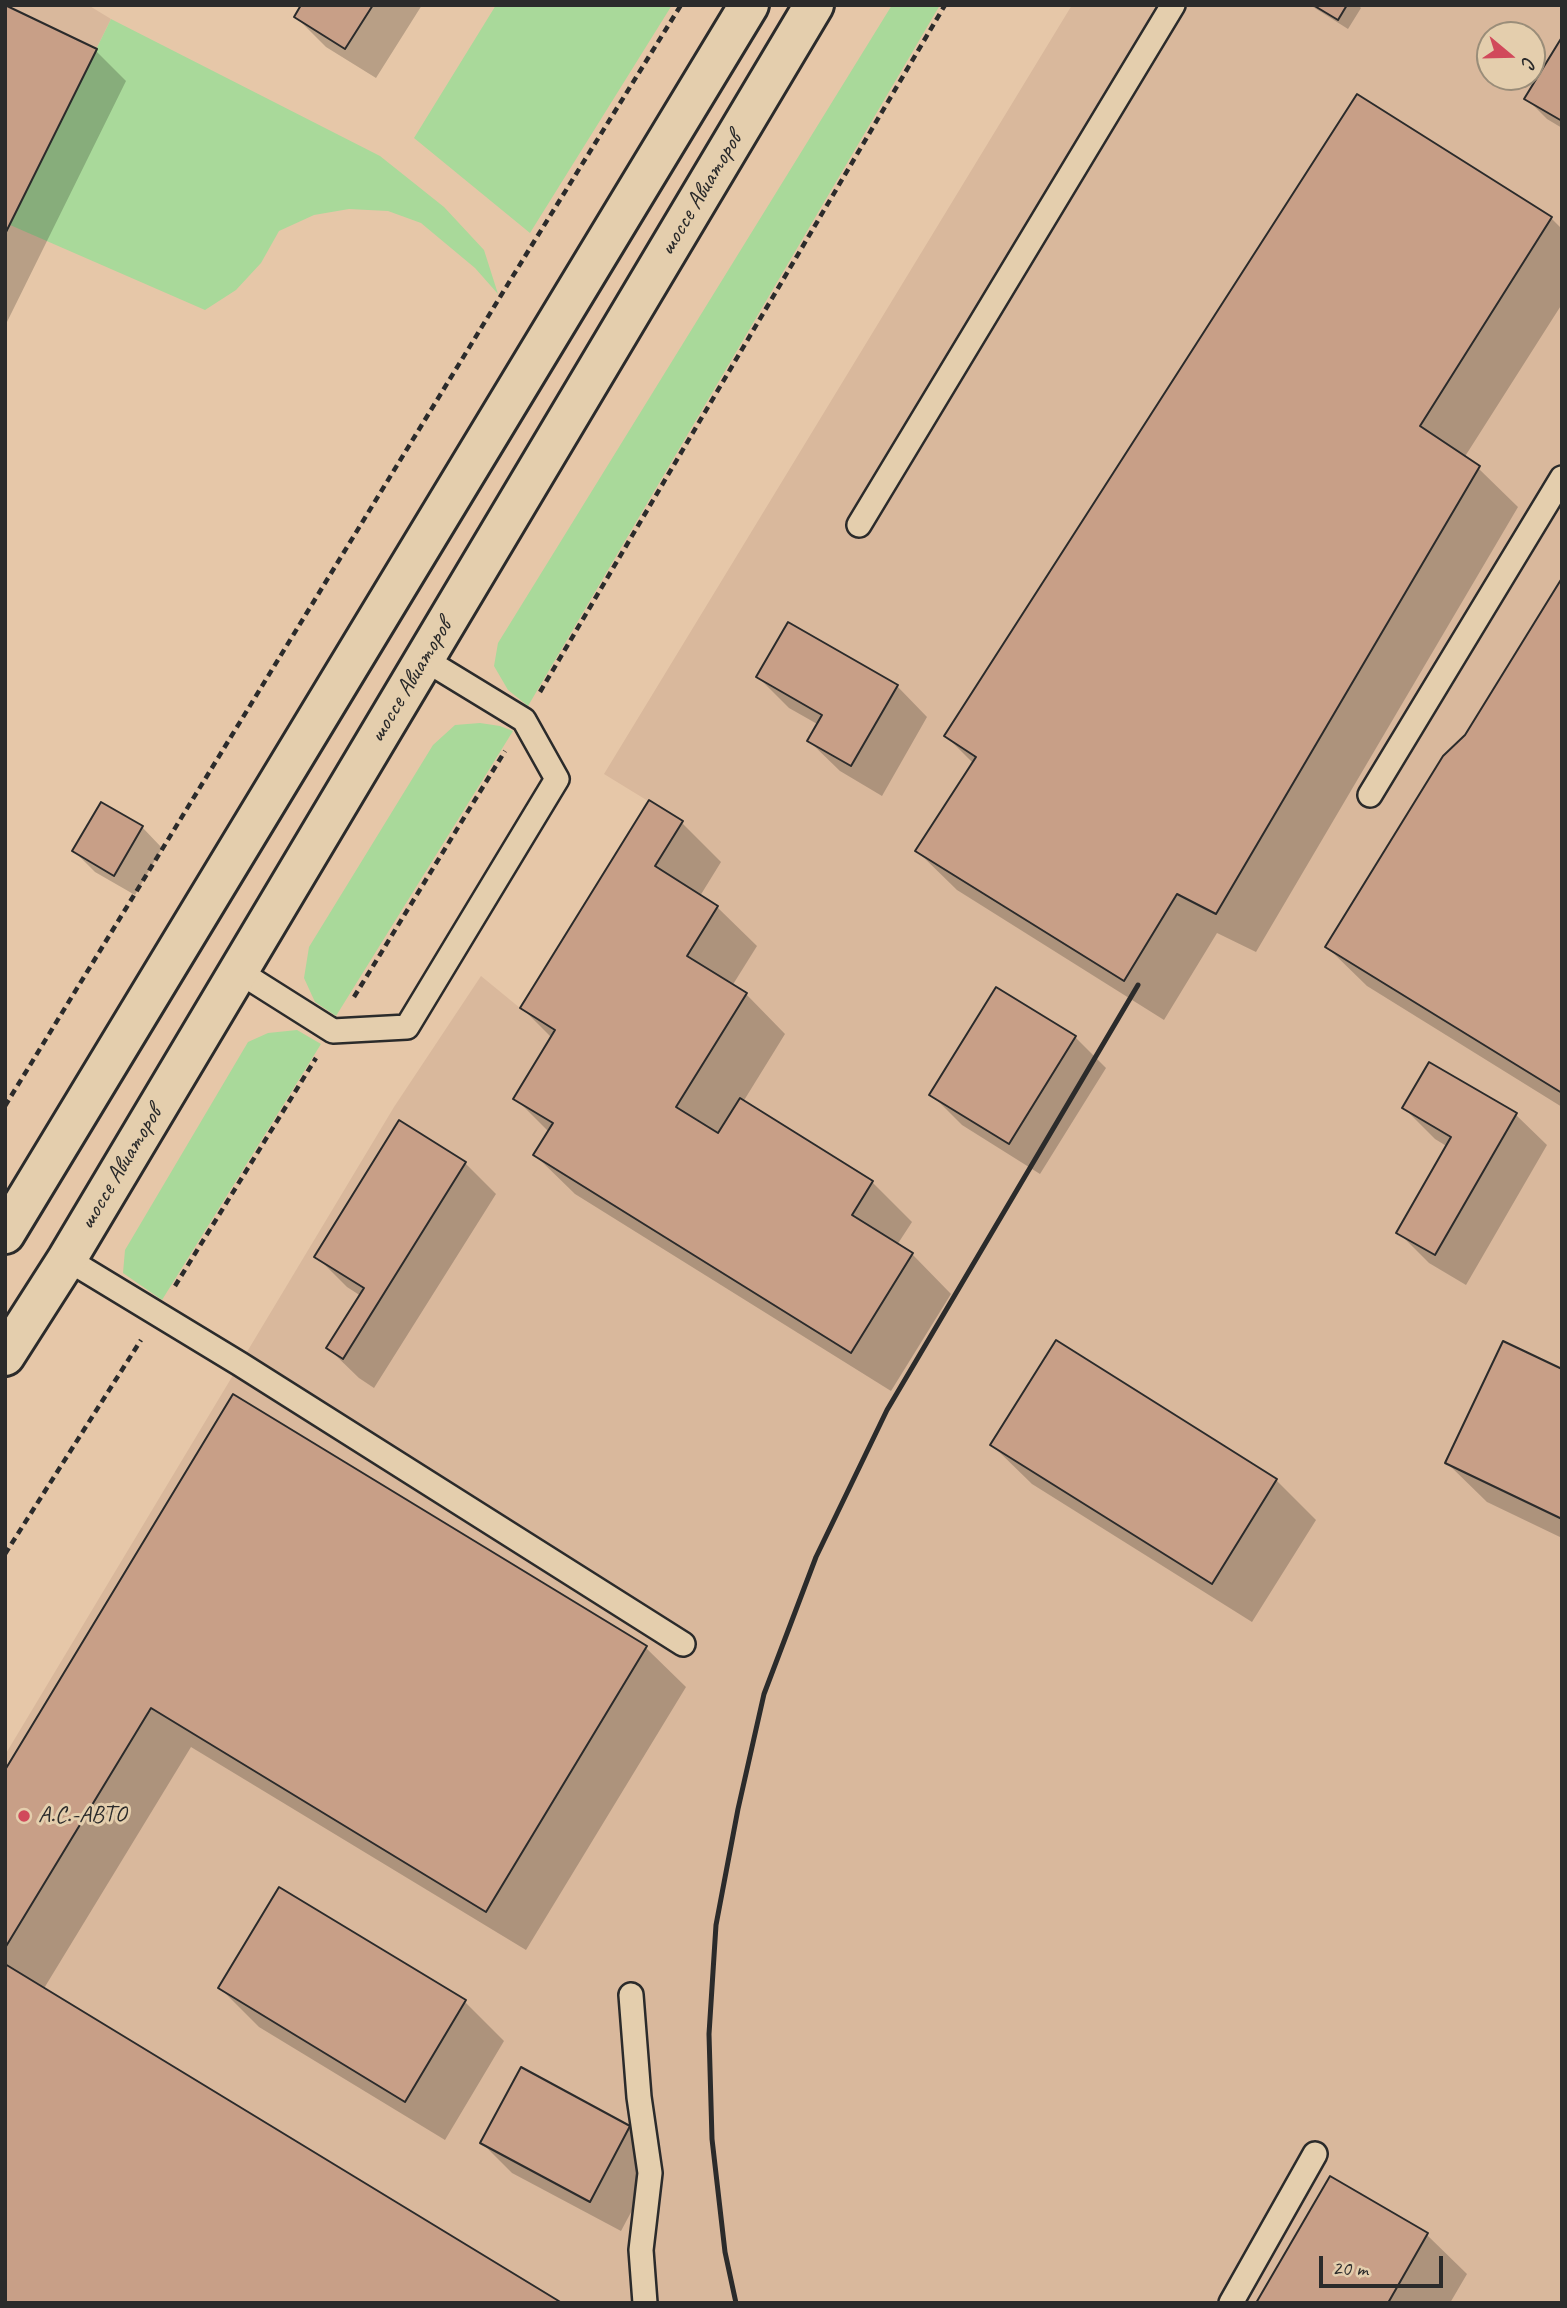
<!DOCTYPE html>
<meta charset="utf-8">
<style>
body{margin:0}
#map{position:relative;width:1567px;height:2308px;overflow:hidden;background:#e6c7a8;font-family:Caveat,sans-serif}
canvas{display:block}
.frame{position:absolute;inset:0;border:7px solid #2b2b2b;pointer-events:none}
.north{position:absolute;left:1476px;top:21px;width:70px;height:70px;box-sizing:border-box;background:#e4cead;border:2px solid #9a8d79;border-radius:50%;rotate:109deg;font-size:19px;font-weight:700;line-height:28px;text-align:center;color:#2b2b2b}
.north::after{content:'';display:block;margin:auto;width:24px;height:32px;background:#d1495b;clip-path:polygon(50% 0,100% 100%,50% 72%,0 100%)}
.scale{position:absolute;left:1319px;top:2256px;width:124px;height:32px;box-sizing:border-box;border:4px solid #2b2b2b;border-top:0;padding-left:9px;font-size:21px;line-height:24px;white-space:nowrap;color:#2b2b2b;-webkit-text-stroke:5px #e4cead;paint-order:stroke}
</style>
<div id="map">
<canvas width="1567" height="2308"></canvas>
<div class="frame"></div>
<div class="north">С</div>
<div class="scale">20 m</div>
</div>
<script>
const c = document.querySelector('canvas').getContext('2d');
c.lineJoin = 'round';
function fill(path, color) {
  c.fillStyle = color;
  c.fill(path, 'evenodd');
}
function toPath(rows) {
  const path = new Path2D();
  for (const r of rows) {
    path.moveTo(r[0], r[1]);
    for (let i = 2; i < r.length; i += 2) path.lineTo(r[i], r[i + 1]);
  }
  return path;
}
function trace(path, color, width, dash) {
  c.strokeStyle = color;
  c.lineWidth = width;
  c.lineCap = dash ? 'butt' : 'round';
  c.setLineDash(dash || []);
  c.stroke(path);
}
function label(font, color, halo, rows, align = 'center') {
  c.font = font + ' Caveat,sans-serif';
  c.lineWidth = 6;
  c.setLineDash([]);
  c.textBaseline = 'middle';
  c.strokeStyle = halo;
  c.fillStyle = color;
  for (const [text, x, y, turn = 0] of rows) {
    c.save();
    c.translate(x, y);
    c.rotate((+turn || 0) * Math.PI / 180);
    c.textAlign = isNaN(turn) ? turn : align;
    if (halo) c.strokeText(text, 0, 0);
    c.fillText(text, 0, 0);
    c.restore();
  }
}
const built = toPath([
 [5,5,88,5,111,19,5,234],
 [1072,5,1562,5,1562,2303,5,2303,5,1755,394,1107,481,976,520,1008,648,801,604,774],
 [1490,35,1532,35,1532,77,1490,77]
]);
const green = toPath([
 [496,5,672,5,530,233,414,138],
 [892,5,940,5,528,706,508,690,494,666,498,643],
 [111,19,380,156,444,207,484,250,498,294,475,268,421,223,388,211,349,209,314,215,279,231,261,263,236,290,205,310,10,225],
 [480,723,500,726,513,731,336,1016,315,1002,304,978,309,947,433,745,455,725],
 [297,1030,321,1044,162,1300,123,1273,125,1250,248,1042,268,1033]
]);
const shadow = toPath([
 [303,5,422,5,376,78,326,47,296,17],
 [1310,5,1358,5,1361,8,1348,29],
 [5,6,96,51,126,81,5,326],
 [1562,40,1562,128,1547,119,1526,98],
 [1551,218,1562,229,1562,304,1464,458,1478,468,1518,507,1256,952,1217,933,1164,1020,957,890,917,851,974,764,946,736],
 [1562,582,1562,1107,1367,986,1327,947,1467,736],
 [758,677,897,686,927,717,882,796,840,771,809,741,819,725,789,708],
 [682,823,721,862,700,896,717,907,757,946,732,986,746,994,785,1034,743,1102,872,1182,912,1222,897,1245,912,1254,951,1294,891,1391,575,1194,535,1155,549,1132,515,1098,552,1038,522,1008],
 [142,827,162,848,135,895,95,872,74,851],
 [1075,1037,1106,1068,1040,1174,962,1125,931,1094],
 [1430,1064,1516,1115,1547,1145,1466,1285,1429,1263,1399,1233,1448,1147,1435,1139,1404,1108],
 [465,1163,496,1194,374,1388,359,1378,328,1348,361,1296,347,1287,316,1256],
 [1562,1371,1562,1538,1487,1502,1447,1463],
 [234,1397,646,1648,686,1687,526,1950,191,1747,43,1990,5,2303,5,1773],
 [992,1445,1276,1480,1316,1520,1252,1622,1032,1484],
 [220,1988,465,2002,504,2041,445,2140,259,2027],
 [521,2069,629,2128,660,2158,621,2231,512,2173,482,2143],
 [1330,2178,1427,2235,1467,2274,1450,2303,1258,2303]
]);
const building = toPath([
 [5,5,97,49,5,234,5,5],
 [301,5,373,5,345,49,294,17,301,5],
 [1313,5,1347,5,1338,20,1313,5],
 [1562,37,1562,121,1524,99,1562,37],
 [1357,94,1552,217,1420,426,1480,466,1216,914,1177,894,1124,981,915,851,976,757,944,736,1357,94],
 [1562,578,1562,1093,1325,947,1443,756,1465,735,1562,578],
 [788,622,898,685,851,766,807,741,822,715,756,677,788,622],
 [649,800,683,821,655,866,718,906,687,956,747,993,676,1107,718,1133,740,1098,873,1181,852,1215,913,1253,851,1353,533,1155,553,1123,513,1099,555,1030,520,1008,649,800],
 [101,802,143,826,114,876,72,851,101,802],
 [996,987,1076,1036,1009,1144,929,1095,996,987],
 [1429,1062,1517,1113,1435,1255,1396,1233,1451,1137,1402,1108,1429,1062],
 [399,1120,466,1162,343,1359,326,1348,364,1288,314,1257,399,1120],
 [1056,1340,1277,1479,1212,1584,990,1445,1056,1340],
 [1503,1341,1562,1369,1562,1519,1445,1463,1503,1341],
 [233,1394,647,1646,486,1912,151,1708,5,1948,5,1770,233,1394],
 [279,1887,466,2000,405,2102,218,1988,279,1887],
 [5,1964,562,2303,5,2303,5,1964],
 [521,2067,630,2126,590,2202,480,2143,521,2067],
 [1330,2176,1428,2233,1388,2303,1256,2303,1330,2176]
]);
const path = toPath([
 [540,692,945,5],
 [354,997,505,751],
 [5,1106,527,253,681,5],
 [175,1286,316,1058],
 [5,1554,141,1340]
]);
const service = toPath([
 [859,525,1173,5],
 [1370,795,1562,478],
 [238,971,333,1031,407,1027,557,779,524,720,424,659],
 [67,1259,240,1364,683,1644],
 [631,1995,639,2097,650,2173,641,2250,645,2303],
 [1231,2303,1315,2154]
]);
const primary = toPath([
 [5,1234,749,5],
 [5,1356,67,1259,814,5]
]);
const rail = toPath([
 [736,2303,725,2252,712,2139,709,2034,716,1925,738,1809,764,1694,816,1557,887,1410,1138,985]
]);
const markers = [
 [24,1816,7,"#d1495b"]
];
const streetNames = [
 ["шоссе Авиаторов",701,194,-59],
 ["шоссе Авиаторов",411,681,-59],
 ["шоссе Авиаторов",121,1168,-59]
];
const poiNames = [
 ["А.С.-АВТО",38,1816]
];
fill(built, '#d9b89c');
fill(green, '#a9d99a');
fill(shadow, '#0003');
fill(building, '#c89f87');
trace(building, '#2b2b2b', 2);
trace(service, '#2b2b2b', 28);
trace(primary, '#2b2b2b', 44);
trace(path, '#2b2b2b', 4.5, [7, 5]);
trace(service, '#e4cead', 23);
trace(primary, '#e4cead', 38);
trace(rail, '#2b2b2b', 5);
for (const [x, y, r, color] of markers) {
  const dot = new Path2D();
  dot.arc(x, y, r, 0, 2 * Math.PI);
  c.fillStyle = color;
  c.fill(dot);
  trace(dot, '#e4cead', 2.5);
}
label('24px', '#2b2b2b', '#e4cead', streetNames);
label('24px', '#2b2b2b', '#e4cead', poiNames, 'left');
</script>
